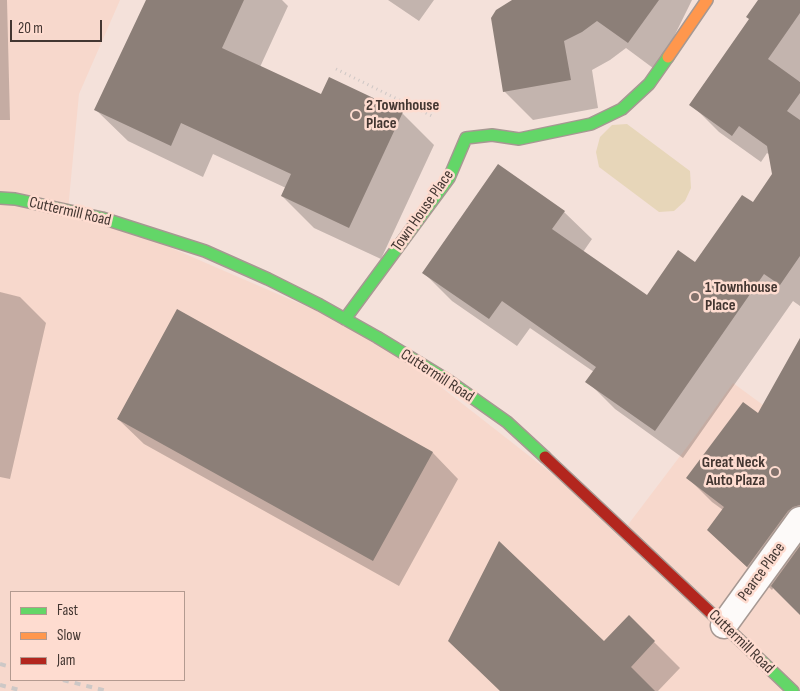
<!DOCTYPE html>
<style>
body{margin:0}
#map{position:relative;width:800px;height:691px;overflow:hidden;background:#f4e1da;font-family:"Sofia Sans Condensed",sans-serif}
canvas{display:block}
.legend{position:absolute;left:10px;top:591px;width:175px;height:90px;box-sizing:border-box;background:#fedcd0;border:1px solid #b39a90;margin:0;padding:6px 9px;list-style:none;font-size:15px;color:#433631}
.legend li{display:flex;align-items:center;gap:10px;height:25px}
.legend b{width:25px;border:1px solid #b39a90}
.scale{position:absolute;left:10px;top:20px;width:92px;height:22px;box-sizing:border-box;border:2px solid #433631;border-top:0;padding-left:6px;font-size:15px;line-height:18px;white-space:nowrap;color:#433631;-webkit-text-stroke:4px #fedcd0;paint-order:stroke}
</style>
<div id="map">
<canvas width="800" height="691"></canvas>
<ul class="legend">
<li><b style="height:6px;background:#63d668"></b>Fast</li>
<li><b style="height:6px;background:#ff974d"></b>Slow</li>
<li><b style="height:6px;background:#b3261e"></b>Jam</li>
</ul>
<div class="scale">20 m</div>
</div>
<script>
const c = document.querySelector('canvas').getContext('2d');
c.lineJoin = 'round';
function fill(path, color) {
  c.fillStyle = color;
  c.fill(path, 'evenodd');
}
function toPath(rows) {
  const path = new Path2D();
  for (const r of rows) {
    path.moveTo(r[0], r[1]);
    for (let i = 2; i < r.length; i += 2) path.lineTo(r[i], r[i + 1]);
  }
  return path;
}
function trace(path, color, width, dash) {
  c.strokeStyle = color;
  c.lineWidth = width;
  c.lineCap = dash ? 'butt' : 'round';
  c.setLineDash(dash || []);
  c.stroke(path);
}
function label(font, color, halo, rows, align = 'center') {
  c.font = font + ' "Sofia Sans Condensed",sans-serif';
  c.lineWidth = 5;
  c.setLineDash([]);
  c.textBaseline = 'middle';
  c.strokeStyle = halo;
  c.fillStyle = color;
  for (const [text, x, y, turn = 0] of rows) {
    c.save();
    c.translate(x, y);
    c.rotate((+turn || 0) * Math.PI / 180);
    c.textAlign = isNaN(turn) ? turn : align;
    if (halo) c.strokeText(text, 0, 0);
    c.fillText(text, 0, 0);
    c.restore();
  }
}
const built = toPath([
 [0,0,120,0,79,94,68,210,102,218,377,337,624,530,693,439,733,383,800,432,800,691,0,691],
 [11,592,184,592,184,680,11,680]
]);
const green = toPath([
 [627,124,690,171,691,188,685,201,674,211,659,212,599,167,596,152,600,137,612,125]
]);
const shadow = toPath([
 [0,0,7,0,10,120,0,120],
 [147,0,282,0,288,6,260,67,321,96,329,79,402,113,434,145,381,259,314,228,282,196,286,188,213,154,203,177,128,141,96,110],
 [388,0,434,0,419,21],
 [515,0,692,0,657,71,626,48,610,60,592,70,598,108,533,120,504,91],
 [759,0,800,0,800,81,799,83,800,83,800,306,793,301,683,458,615,409,587,381,594,372,530,328,517,346,452,301,424,273,564,212,592,239,583,252,647,296,695,264,753,203,773,175,770,155,767,153,761,162,719,132,691,104,750,19],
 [0,292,20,297,46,323,10,479,0,477],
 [178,311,433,453,458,479,399,586,144,444,118,419],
 [800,364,800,613,774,587,772,590,733,554,709,530,723,510,712,502,688,478,758,415],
 [629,617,680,668,658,691,501,691,604,643]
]);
const building = toPath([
 [146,0,244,0,222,48,321,94,329,77,403,112,349,228,281,196,291,174,181,123,171,146,94,110],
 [512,0,659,0,628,43,597,21,582,32,564,41,571,80,503,92,491,18,496,10],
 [758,0,800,0,800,13,768,59,800,82,800,93,787,111,800,120,800,256,780,285,764,274,655,431,585,382,596,367,502,301,489,319,422,273,498,164,565,211,552,229,647,295,678,250,695,262,742,195,753,202,772,174,767,146,739,126,732,136,689,105,749,19,746,17],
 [177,309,433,452,373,561,117,419],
 [800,338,800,505,793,507,788,511,747,567,707,530,724,507,686,478,743,402,758,413],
 [499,541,604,641,629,615,655,641,631,667,655,691,500,691,448,641],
 [800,546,800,615,771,586]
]);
const path = toPath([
 [336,69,432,116]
]);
const street = toPath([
 [724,625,800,520]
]);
const fast = toPath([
 [0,198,15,199,102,218,205,251,268,279,320,305,377,337,449,381,507,422,545,457],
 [345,319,449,178,466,138,492,135,519,139,591,124,622,109,649,84,668,57],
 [728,629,793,691]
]);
const slow = toPath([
 [668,57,707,0]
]);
const jam = toPath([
 [545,457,728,629]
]);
const rail = toPath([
 [0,664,11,667],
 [63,680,107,691],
 [0,685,23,691]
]);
const markers = [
 [356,115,5,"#81726c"],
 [695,297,5,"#81726c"],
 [775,472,5,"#81726c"]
];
const poiNames = [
 ["2 Townhouse",366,106],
 ["Place",366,124],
 ["1 Townhouse",705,288],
 ["Place",705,306],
 ["Great Neck",765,463,"right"],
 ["Auto Plaza",765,481,"right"]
];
const streetNames = [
 ["Town House Place",423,211,-55],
 ["Cuttermill Road",70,212,13],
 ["Cuttermill Road",437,376,33],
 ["Pearce Place",762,572,-54],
 ["Cuttermill Road",741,642,44]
];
fill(built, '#f7d8cc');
fill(green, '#e7d6b9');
fill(shadow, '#0003');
fill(building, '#8c7f78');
trace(street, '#a69892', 29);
trace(fast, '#a69892', 14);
trace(slow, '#a69892', 14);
trace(jam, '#a69892', 14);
trace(path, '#cec7c5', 3, [1, 4]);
trace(street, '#fdfaf9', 26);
trace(fast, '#63d668', 11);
trace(slow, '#ff974d', 11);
trace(jam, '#b3261e', 11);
trace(rail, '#cdc8c6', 4, [6, 6]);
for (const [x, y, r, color] of markers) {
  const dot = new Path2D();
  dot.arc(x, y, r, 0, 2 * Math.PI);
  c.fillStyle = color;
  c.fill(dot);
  trace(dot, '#fedcd0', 2);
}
label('bold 16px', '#433631', '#fedcd0', poiNames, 'left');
label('16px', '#433631', '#fedcd0', streetNames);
</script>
